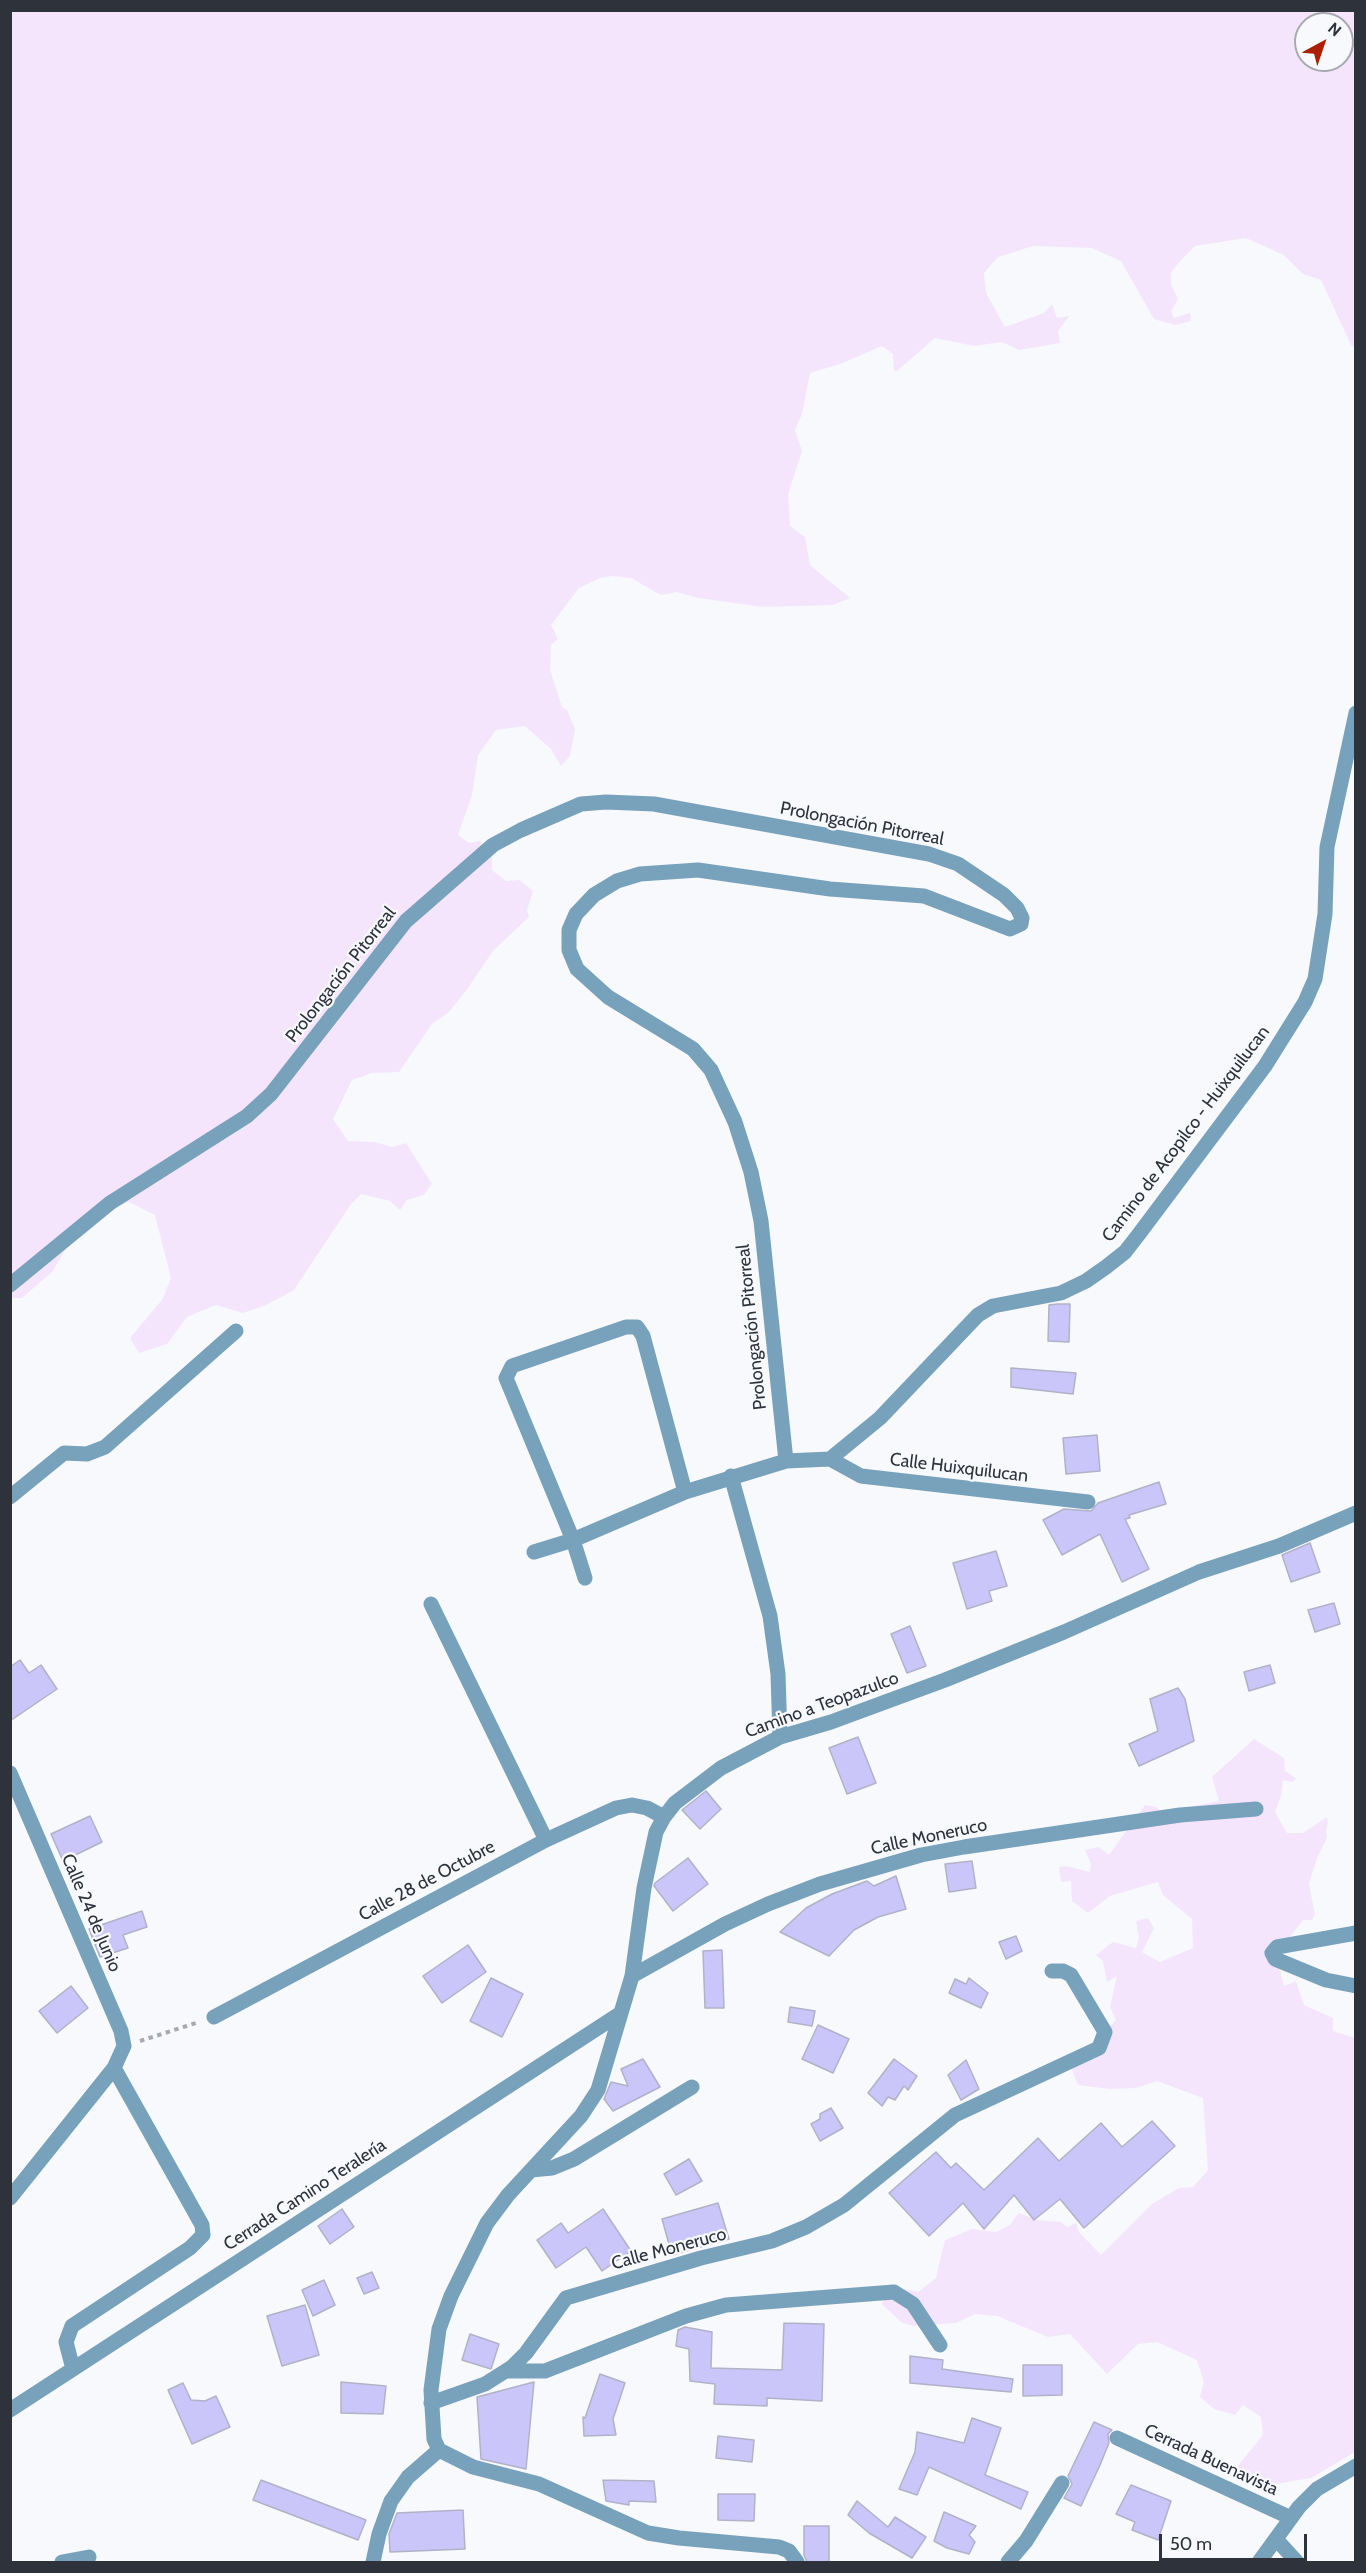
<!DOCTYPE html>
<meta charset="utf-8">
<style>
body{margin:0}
#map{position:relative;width:1366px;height:2573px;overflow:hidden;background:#f7f9fd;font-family:Cabin,sans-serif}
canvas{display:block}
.frame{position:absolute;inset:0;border:12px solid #2e333b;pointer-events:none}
.north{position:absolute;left:1294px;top:12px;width:60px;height:60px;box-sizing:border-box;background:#f7f9fd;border:2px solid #a7aaaf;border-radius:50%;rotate:40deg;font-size:16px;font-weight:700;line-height:24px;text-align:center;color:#2e333b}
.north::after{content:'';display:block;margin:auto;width:21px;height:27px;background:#ad1f01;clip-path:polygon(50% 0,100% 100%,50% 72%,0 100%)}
.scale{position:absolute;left:1159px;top:2534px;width:148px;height:27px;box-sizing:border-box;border:3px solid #2e333b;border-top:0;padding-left:8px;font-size:18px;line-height:21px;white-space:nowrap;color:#2e333b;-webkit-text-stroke:4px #f7f9fd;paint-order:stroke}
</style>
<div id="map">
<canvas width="1366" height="2573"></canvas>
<div class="frame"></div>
<div class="north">N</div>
<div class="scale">50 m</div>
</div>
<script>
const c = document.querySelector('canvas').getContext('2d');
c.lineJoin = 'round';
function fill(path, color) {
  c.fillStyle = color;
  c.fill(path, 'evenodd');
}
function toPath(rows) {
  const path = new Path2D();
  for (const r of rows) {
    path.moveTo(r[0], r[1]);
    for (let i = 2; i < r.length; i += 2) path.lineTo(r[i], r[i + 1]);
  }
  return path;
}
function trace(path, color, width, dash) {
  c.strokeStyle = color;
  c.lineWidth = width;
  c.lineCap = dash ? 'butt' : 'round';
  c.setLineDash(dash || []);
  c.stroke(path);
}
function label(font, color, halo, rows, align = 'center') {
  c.font = font + ' Cabin,sans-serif';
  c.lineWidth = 4.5;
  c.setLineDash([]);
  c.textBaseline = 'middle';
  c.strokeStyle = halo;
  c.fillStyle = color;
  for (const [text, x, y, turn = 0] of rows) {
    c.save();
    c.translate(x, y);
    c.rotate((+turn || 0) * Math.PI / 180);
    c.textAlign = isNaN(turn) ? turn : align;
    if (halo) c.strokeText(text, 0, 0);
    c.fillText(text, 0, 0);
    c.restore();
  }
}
const green = toPath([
 [10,11,1355,11,1355,348,1351,345,1321,280,1303,274,1284,255,1246,238,1195,246,1182,259,1171,272,1171,285,1178,299,1171,311,1174,318,1190,313,1191,321,1175,325,1154,319,1121,261,1092,248,1033,246,998,257,984,273,986,293,1005,327,1044,313,1052,304,1057,318,1069,316,1058,331,1060,343,1019,350,1002,342,974,346,935,338,897,371,894,371,893,354,882,346,840,364,810,373,802,414,795,430,802,451,788,494,790,526,805,537,810,565,850,598,833,605,763,607,698,598,677,592,661,595,631,578,612,576,600,578,579,588,551,625,558,639,551,645,550,670,562,707,567,710,575,729,570,756,561,766,551,749,525,726,496,730,478,755,472,795,458,835,469,843,481,841,481,854,492,853,492,870,506,881,520,880,533,891,527,910,529,917,493,951,468,988,449,1012,432,1024,399,1072,372,1073,352,1080,333,1119,348,1141,374,1142,393,1147,406,1143,432,1184,424,1195,407,1200,400,1210,390,1201,361,1194,351,1204,294,1290,266,1305,243,1313,216,1305,206,1309,187,1317,167,1344,139,1353,130,1338,162,1300,171,1278,155,1215,129,1202,116,1207,73,1237,52,1272,22,1298,11,1298],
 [1306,24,1342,24,1342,60,1306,60],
 [1254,1739,1284,1758,1285,1771,1296,1778,1293,1782,1283,1780,1281,1796,1275,1812,1287,1833,1303,1833,1327,1817,1328,1823,1326,1830,1327,1838,1317,1858,1309,1884,1315,1915,1312,1920,1303,1920,1276,1955,1284,1986,1296,1981,1304,2005,1333,2018,1333,2031,1355,2038,1355,2452,1311,2478,1270,2485,1231,2474,1263,2435,1261,2417,1243,2405,1235,2415,1214,2409,1200,2397,1204,2382,1197,2360,1157,2342,1138,2344,1107,2374,1070,2334,1048,2337,997,2316,975,2314,956,2323,914,2326,902,2323,882,2304,892,2284,893,2296,904,2289,918,2292,936,2278,945,2240,972,2229,996,2232,1010,2225,1019,2213,1037,2220,1061,2222,1067,2227,1076,2223,1079,2232,1101,2255,1152,2204,1179,2188,1193,2187,1208,2170,1203,2098,1157,2081,1136,2088,1109,2089,1078,2085,1071,2067,1116,2020,1110,2007,1117,1976,1107,1982,1103,1961,1096,1955,1113,1942,1136,1948,1139,1938,1136,1921,1148,1918,1154,1928,1142,1952,1160,1962,1193,1948,1192,1919,1163,1895,1158,1882,1110,1896,1088,1913,1072,1901,1071,1881,1061,1882,1059,1867,1066,1866,1090,1872,1091,1864,1085,1850,1099,1847,1109,1855,1145,1805,1156,1807,1169,1819,1184,1808,1219,1801,1212,1777]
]);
const building = toPath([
 [1057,1304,1070,1304,1069,1342,1048,1341,1049,1305,1057,1304],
 [1011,1368,1076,1373,1073,1394,1011,1387,1011,1368],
 [1097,1435,1100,1471,1066,1474,1063,1438,1097,1435],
 [1159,1482,1166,1504,1129,1515,1130,1518,1125,1519,1149,1569,1122,1582,1100,1534,1062,1555,1043,1520,1064,1509,1091,1511,1098,1503,1159,1482],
 [1310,1543,1320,1572,1291,1582,1282,1555,1310,1543],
 [996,1551,1007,1586,989,1591,992,1601,967,1609,953,1563,996,1551],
 [1334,1603,1340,1624,1315,1632,1308,1610,1334,1603],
 [910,1626,926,1666,907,1673,891,1634,910,1626],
 [20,1660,29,1673,41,1665,57,1689,10,1721,10,1667,20,1660],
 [1270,1665,1275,1683,1249,1691,1244,1672,1270,1665],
 [1178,1688,1185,1699,1194,1741,1139,1766,1129,1744,1158,1731,1150,1699,1178,1688],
 [858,1737,876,1783,847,1794,829,1748,858,1737],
 [706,1791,721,1809,700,1829,682,1810,706,1791],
 [90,1816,102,1842,63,1861,51,1834,90,1816],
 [688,1858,708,1884,673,1911,654,1886,655,1883,688,1858],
 [972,1861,976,1888,949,1892,945,1864,972,1861],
 [896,1876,906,1909,878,1917,854,1930,829,1956,780,1932,806,1908,832,1894,867,1881,874,1886,896,1876],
 [142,1911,147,1927,123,1935,128,1948,100,1957,89,1929,142,1911],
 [1016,1936,1022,1951,1006,1959,999,1942,1016,1936],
 [468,1945,486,1972,442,2003,423,1976,468,1945],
 [722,1950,724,2008,705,2008,703,1951,722,1950],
 [491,1978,523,1994,502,2037,470,2021,491,1978],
 [969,1978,988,1993,981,2008,949,1993,955,1979,966,1984,969,1978],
 [71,1986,88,2008,57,2033,39,2011,71,1986],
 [790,2007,815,2011,812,2026,788,2022,790,2007],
 [818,2025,849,2039,833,2073,802,2059,818,2025],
 [643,2059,660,2087,613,2111,604,2099,611,2082,628,2086,621,2069,643,2059],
 [894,2059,917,2076,908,2090,904,2086,895,2100,888,2097,882,2106,868,2093,894,2059],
 [966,2060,979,2089,961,2100,948,2075,966,2060],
 [831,2108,843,2128,820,2141,811,2124,820,2119,820,2114,831,2108],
 [1152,2121,1175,2146,1084,2228,1060,2199,1034,2220,1014,2195,984,2229,963,2203,929,2236,889,2193,936,2152,951,2168,956,2163,984,2190,1038,2138,1059,2161,1101,2123,1122,2147,1152,2121],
 [689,2159,702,2181,676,2195,664,2174,689,2159],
 [718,2203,729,2239,672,2255,662,2219,718,2203],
 [342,2209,354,2227,330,2244,318,2226,342,2209],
 [603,2209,631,2251,602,2271,586,2247,556,2268,537,2240,561,2223,568,2233,603,2209],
 [372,2272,379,2288,364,2294,357,2278,372,2272],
 [324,2280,335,2305,313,2316,302,2290,324,2280],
 [305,2305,319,2355,282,2366,267,2316,305,2305],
 [784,2323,824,2324,822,2401,767,2398,767,2406,714,2404,715,2384,690,2381,689,2349,676,2346,678,2330,685,2327,712,2332,711,2368,782,2370,784,2323],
 [470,2334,499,2344,491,2369,462,2360,470,2334],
 [910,2356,943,2360,942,2369,1013,2379,1011,2392,910,2383,910,2356],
 [1023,2365,1062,2365,1062,2395,1023,2396,1023,2365],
 [600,2374,625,2383,613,2419,616,2435,584,2436,583,2417,585,2418,600,2374],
 [341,2382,386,2386,383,2414,341,2413,341,2382],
 [534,2382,526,2469,481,2459,477,2397,534,2382],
 [183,2383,191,2400,205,2401,216,2396,230,2427,192,2444,168,2390,183,2383],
 [972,2418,1001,2428,985,2475,1028,2492,1021,2509,929,2467,917,2495,899,2489,915,2452,917,2432,964,2443,972,2418],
 [1094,2422,1112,2430,1108,2434,1109,2443,1100,2465,1081,2506,1064,2498,1072,2484,1068,2476,1094,2422],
 [718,2436,754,2440,752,2462,716,2458,718,2436],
 [261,2480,366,2520,358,2540,253,2500,261,2480],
 [603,2480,654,2481,656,2502,629,2501,629,2505,606,2501,603,2480],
 [1131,2485,1171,2501,1158,2540,1132,2530,1135,2522,1116,2514,1131,2485],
 [718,2494,755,2494,754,2521,718,2520,718,2494],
 [857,2501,888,2527,895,2517,926,2537,912,2558,869,2533,848,2515,857,2501],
 [463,2510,465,2549,390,2552,389,2534,397,2513,463,2510],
 [944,2512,976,2526,969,2535,975,2542,969,2554,947,2548,934,2541,944,2512],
 [804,2526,829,2526,829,2562,807,2562,804,2555,804,2526]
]);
const path = toPath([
 [140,2041,199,2022]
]);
const minor = toPath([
 [10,1285,110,1203,247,1116,271,1094,406,921,493,845,521,830,581,804,606,802,654,804,929,854,958,864,1004,895,1017,908,1022,918,1021,924,1010,929,924,896,830,889,698,870,640,874,617,881,594,895,576,914,569,930,569,950,577,969,608,997,693,1049,711,1070,735,1122,751,1172,761,1221,786,1461],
 [830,1459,861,1476,1088,1502],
 [731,1476,770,1616,778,1674,780,1737],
 [10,1497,64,1453,87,1454,105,1447,236,1331],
 [534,1552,573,1540,685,1492],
 [585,1578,573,1540,506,1378,512,1366,626,1327,637,1327,643,1336,685,1492,786,1461,830,1459,880,1418,978,1315,993,1306,1061,1293,1086,1281,1106,1267,1125,1252,1139,1234,1265,1066,1305,1002,1315,979,1325,914,1327,847,1356,713],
 [431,1604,546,1840],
 [10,1773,121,2031,124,2046,114,2068,10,2198],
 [1356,1933,1277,1947,1272,1953,1275,1959,1326,1980,1356,1986],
 [632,1976,725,1924,768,1904,820,1884,921,1855,964,1847,1180,1815,1256,1809],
 [214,2017,546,1840,616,1808,632,1805,647,1808,664,1817],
 [531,2170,552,2168,574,2159,692,2087],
 [73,2369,66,2342,72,2326,190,2248,203,2235,202,2225,114,2068],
 [506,2371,545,2371,686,2316,726,2305,894,2292,913,2304,940,2345],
 [431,2403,485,2384,512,2367,526,2353,566,2298,701,2258,772,2241,806,2227,844,2205,955,2115,1099,2048,1105,2032,1071,1975,1063,1971,1052,1971],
 [10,2410,621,2013],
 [1117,2438,1289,2517],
 [1276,2539,1297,2562],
 [62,2562,89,2557],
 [373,2562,379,2534,391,2501,408,2477,439,2450],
 [797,2562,789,2551,779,2547,679,2538,648,2533,539,2484,473,2467,439,2450,434,2439,431,2390,439,2329,451,2296,487,2223,508,2195,581,2116,598,2090,632,1976,644,1888,656,1832,664,1817,675,1803,721,1768,780,1737,831,1722,945,1680,1064,1632,1199,1572,1279,1546,1356,1513],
 [1008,2562,1026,2541,1062,2483],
 [1259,2562,1299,2507,1317,2489,1356,2466]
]);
const streetNames = [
 ["Prolongación Pitorreal",862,824,11],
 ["Prolongación Pitorreal",341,975,-52],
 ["Camino de Acopilco - Huixquilucan",1186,1134,-53],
 ["Prolongación Pitorreal",752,1327,-96],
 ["Calle Huixquilucan",959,1468,7],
 ["Camino a Teopazulco",822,1705,-20],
 ["Calle Moneruco",929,1837,-12],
 ["Calle 28 de Octubre",427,1881,-28],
 ["Calle 24 de Junio",91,1913,67],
 ["Cerrada Camino Teralería",305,2195,-33],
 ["Calle Moneruco",669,2249,-15],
 ["Cerrada Buenavista",1211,2460,25]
];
fill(green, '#f4e5fc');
fill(building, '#cac6fa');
trace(building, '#b2b1c7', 1.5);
trace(path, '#a6aaaf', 4, [4.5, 4.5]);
trace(minor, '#78a1bb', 15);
label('18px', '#2e333b', '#f7f9fd', streetNames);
</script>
